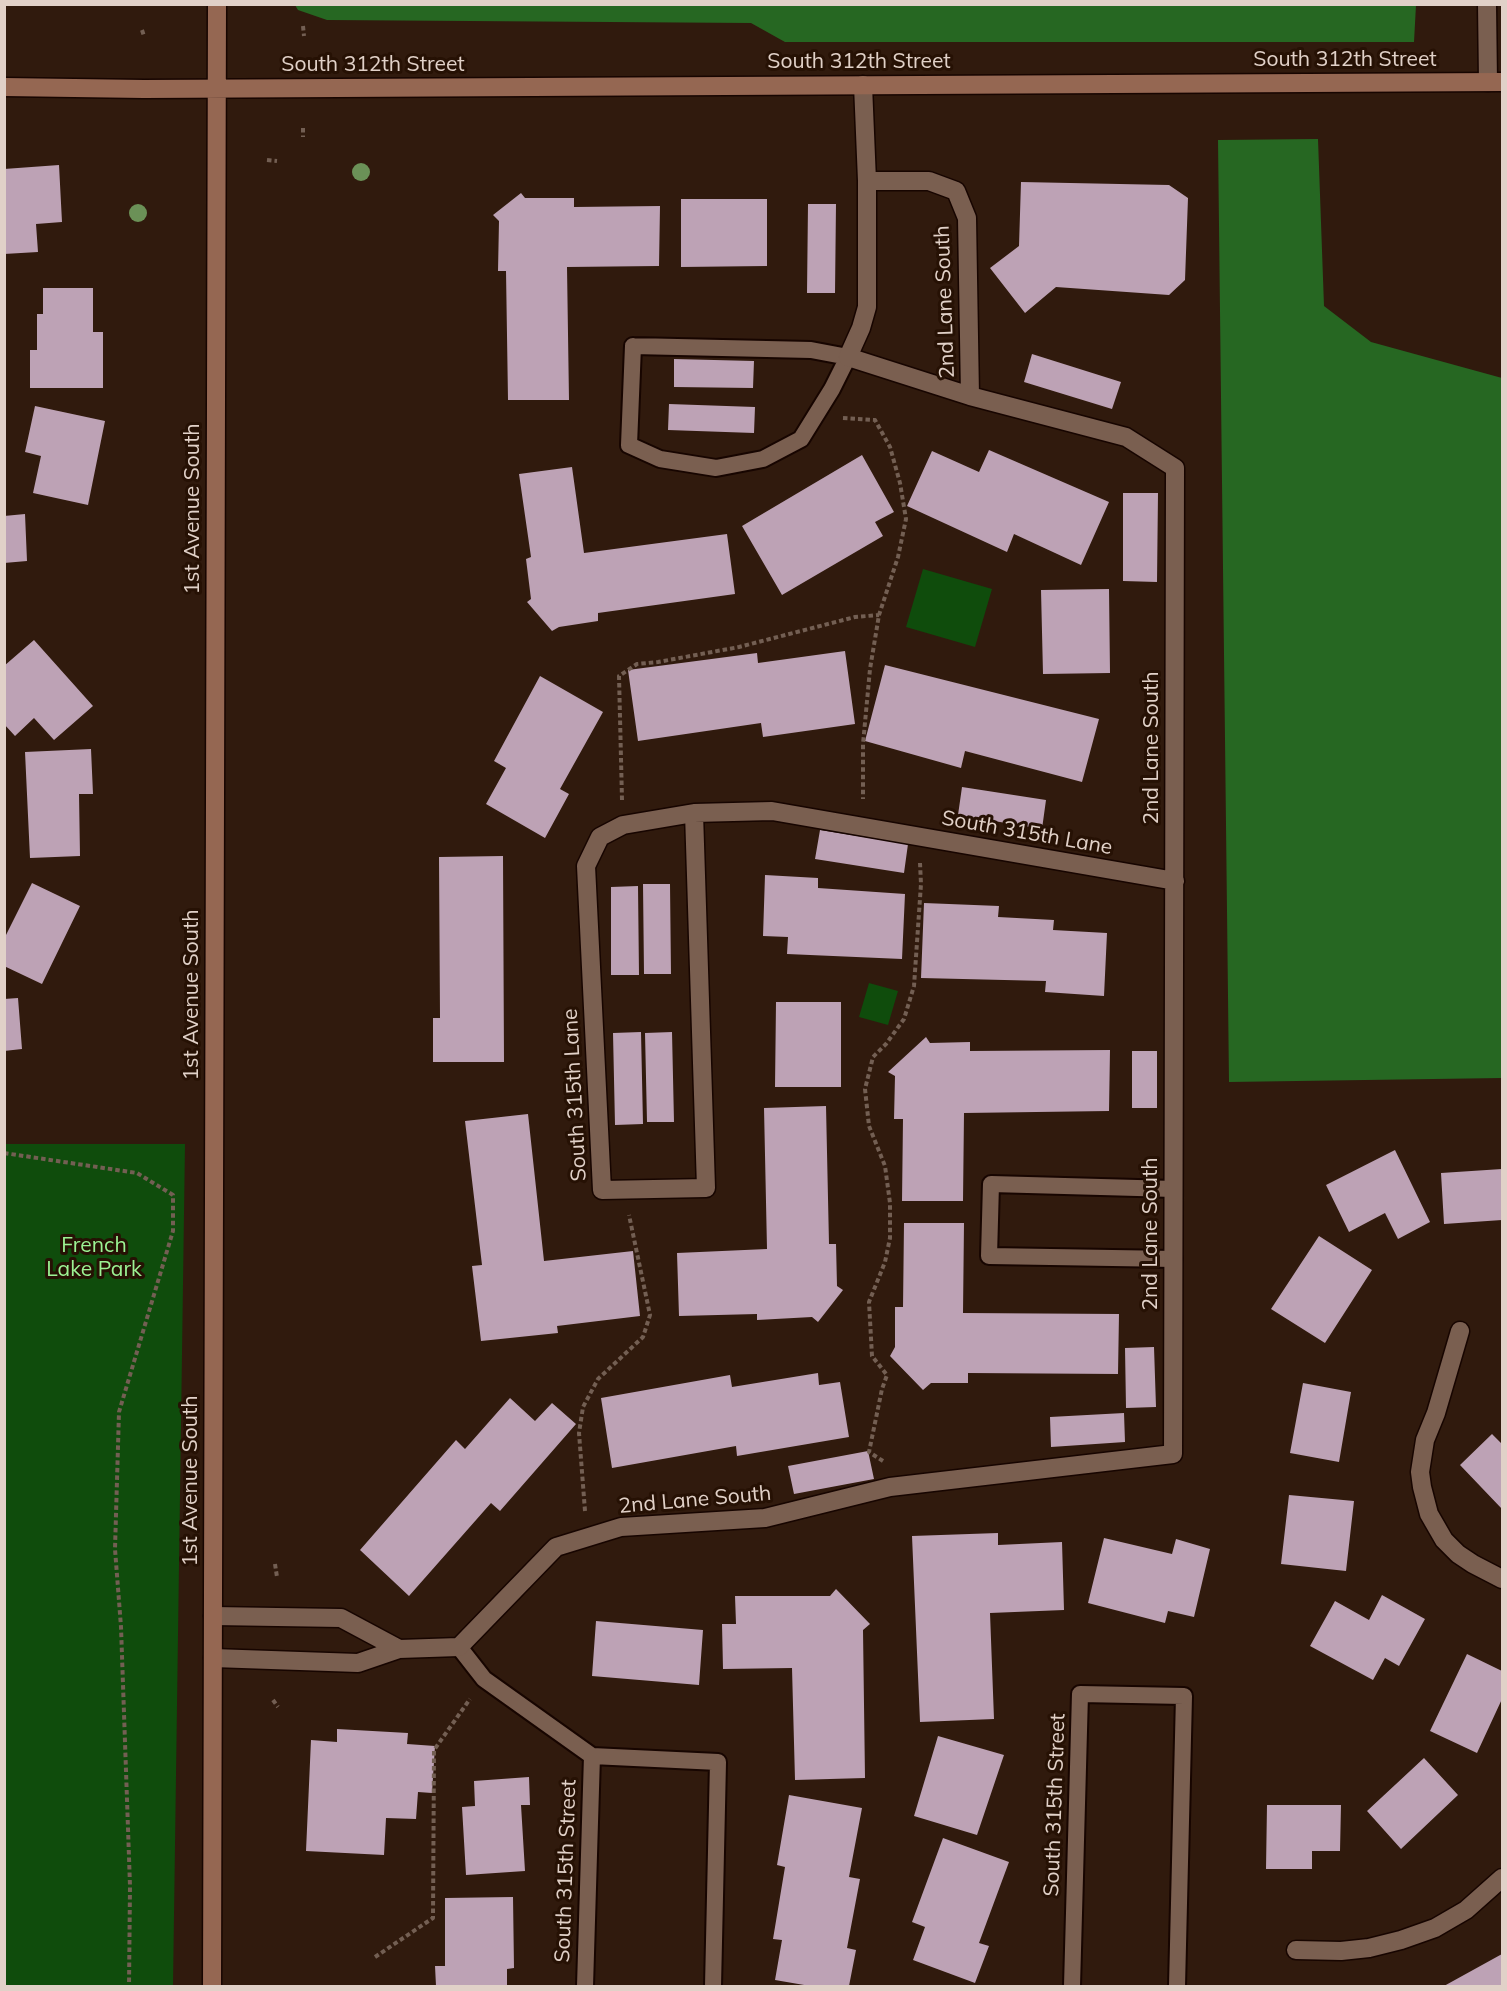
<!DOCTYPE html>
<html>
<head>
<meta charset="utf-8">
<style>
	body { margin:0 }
	#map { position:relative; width:1507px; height:1991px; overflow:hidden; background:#301a0d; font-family:Mulish,sans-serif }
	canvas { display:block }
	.frame { position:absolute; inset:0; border:6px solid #e1d1c8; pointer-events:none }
</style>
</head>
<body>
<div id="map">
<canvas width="1507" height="1991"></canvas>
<div class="frame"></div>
</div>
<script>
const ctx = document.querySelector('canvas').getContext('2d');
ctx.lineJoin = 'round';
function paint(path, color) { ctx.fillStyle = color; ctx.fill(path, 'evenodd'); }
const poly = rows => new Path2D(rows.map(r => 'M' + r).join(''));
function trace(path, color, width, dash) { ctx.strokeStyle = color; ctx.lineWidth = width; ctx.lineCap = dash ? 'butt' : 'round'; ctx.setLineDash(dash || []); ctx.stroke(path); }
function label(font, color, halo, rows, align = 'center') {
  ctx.font = font + ' Mulish,sans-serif'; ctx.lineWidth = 6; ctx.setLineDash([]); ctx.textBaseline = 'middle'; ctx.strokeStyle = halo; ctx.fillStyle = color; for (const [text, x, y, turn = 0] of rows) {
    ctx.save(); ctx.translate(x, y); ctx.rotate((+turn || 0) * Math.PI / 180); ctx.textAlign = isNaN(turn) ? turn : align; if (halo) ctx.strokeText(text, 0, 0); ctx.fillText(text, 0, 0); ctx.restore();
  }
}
paint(poly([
	[923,569,992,589,975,647,906,627],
	[869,983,898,991,888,1025,859,1017],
	[5,1144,185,1144,173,1986,5,1986]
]), '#0f4c0c');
paint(poly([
	[295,5,1416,5,1414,42,785,42,751,23,327,20,298,10],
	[1318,139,1324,306,1371,342,1502,378,1502,1078,1229,1082,1218,140]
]), '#266722');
paint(poly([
	[59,165,62,222,36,224,38,252,4,254,4,169],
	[1021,182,1169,185,1188,198,1185,280,1169,295,1056,287,1025,313,990,268,1019,246],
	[521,193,525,198,574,198,574,207,660,206,659,266,567,267,569,400,508,400,506,271,498,271,499,221,493,215],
	[681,199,767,199,767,266,681,267],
	[808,204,836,204,835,293,807,293],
	[43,288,93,288,93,332,103,332,103,388,30,388,30,350,37,350,37,314,43,314],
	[1032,354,1121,382,1112,409,1024,382],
	[674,359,754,361,753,388,674,387],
	[669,404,755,407,754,433,668,430],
	[35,406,105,421,88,505,33,493,41,456,25,452],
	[989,450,1109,502,1081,565,1014,534,1007,552,907,506,932,451,979,472],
	[862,455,894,512,875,522,883,536,782,595,742,526],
	[572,467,584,553,727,534,735,594,598,613,598,621,559,627,552,631,527,602,531,599,526,559,531,557,519,474],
	[1123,493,1158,493,1157,582,1123,581],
	[25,514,27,561,4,563,4,516],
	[1109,589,1110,673,1043,674,1041,590],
	[34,640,93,706,54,740,34,718,15,736,4,724,4,666],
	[845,651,855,724,763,737,761,723,638,741,628,670,757,653,758,663],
	[885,665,1099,719,1082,782,965,751,961,768,865,741],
	[540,676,603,712,560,789,569,794,545,838,486,804,506,768,494,761],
	[91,749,93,794,79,794,80,856,30,858,25,752],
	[962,787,1046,800,1042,829,958,815],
	[820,830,908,844,904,873,815,859],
	[503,856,504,1062,433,1062,433,1018,440,1018,439,857],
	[765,875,818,878,818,888,905,894,902,959,787,954,788,937,763,936],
	[32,883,80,906,42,984,4,966,4,939],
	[643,884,670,884,671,974,644,974],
	[638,886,639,975,611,975,611,887],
	[924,903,999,906,998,917,1054,920,1053,930,1107,933,1104,996,1045,992,1046,981,921,978],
	[18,998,22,1049,4,1051,4,999],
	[776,1002,841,1002,841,1087,775,1087],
	[641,1032,643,1124,615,1125,613,1033],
	[672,1032,674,1122,647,1122,645,1033],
	[926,1037,930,1043,970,1042,970,1051,1110,1050,1109,1111,964,1113,963,1201,902,1201,903,1119,894,1119,895,1076,888,1072],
	[1132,1051,1157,1051,1157,1108,1132,1108],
	[826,1106,829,1244,836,1244,837,1286,843,1290,818,1322,812,1317,757,1320,757,1314,679,1316,677,1253,767,1249,764,1108],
	[528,1114,544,1261,633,1251,640,1316,557,1326,558,1333,481,1341,472,1266,482,1265,465,1121],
	[1395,1150,1430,1222,1398,1239,1385,1213,1349,1232,1326,1185],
	[1502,1169,1502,1220,1444,1224,1441,1173],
	[904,1223,964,1223,963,1313,1119,1314,1118,1374,968,1373,968,1383,931,1383,923,1390,890,1356,895,1347,895,1307,903,1307],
	[1319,1236,1372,1270,1325,1343,1271,1309],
	[1154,1347,1156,1407,1126,1408,1125,1348],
	[818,1373,819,1385,840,1382,849,1437,737,1456,736,1446,612,1468,601,1398,730,1375,732,1387],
	[1303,1383,1351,1392,1339,1462,1290,1453],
	[510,1398,535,1421,552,1403,576,1424,500,1511,491,1503,409,1596,360,1550,456,1440,465,1449],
	[1124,1413,1125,1442,1051,1447,1050,1417],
	[1492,1434,1502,1444,1502,1509,1460,1465],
	[868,1451,874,1479,794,1494,788,1466],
	[1289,1495,1354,1501,1346,1571,1281,1564],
	[998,1533,998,1545,1062,1542,1064,1610,990,1613,994,1719,920,1722,912,1536],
	[1104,1538,1172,1554,1176,1539,1210,1549,1194,1617,1168,1611,1165,1623,1088,1603],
	[836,1589,870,1624,863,1630,865,1778,795,1780,792,1668,723,1669,722,1624,736,1624,735,1596,830,1596],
	[1382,1595,1425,1619,1399,1666,1385,1658,1373,1680,1310,1646,1335,1601,1369,1620],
	[596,1621,703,1630,699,1685,592,1676],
	[1467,1654,1502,1671,1502,1699,1477,1753,1430,1731],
	[337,1729,408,1733,407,1744,435,1746,432,1793,418,1792,416,1819,386,1818,384,1855,306,1851,311,1740,337,1742],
	[938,1736,1004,1755,977,1835,914,1816],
	[1424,1758,1458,1795,1401,1849,1367,1811],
	[529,1777,530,1805,521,1805,525,1871,466,1875,462,1807,475,1806,474,1781],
	[789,1795,862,1808,849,1877,860,1879,847,1948,856,1950,849,1986,810,1986,775,1980,782,1940,773,1939,785,1867,777,1865],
	[1267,1805,1341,1805,1340,1851,1312,1851,1312,1869,1266,1869],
	[943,1838,1009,1862,979,1943,989,1946,975,1983,913,1960,925,1927,912,1922],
	[513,1897,514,1968,507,1969,507,1986,436,1986,435,1966,445,1966,445,1898],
	[1502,1954,1502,1986,1444,1986]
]), '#bda2b5');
const lane = poly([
	[633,346,811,350,848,357,832,389,801,439,763,459,716,468,660,459,629,445,633,346],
	[1174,1259,989,1256,991,1184,1174,1189],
	[459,1647,484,1679,592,1756,718,1762,713,1986],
	[585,1986,592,1756],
	[1072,1986,1080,1694,1184,1696,1177,1986]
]);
const street = poly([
	[1487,4,1488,82],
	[867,181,867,307,861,328,848,357,970,396],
	[694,813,706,1188,602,1190,586,866,600,837,623,825,694,813,772,811,1175,881],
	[1460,1331,1436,1413,1425,1440,1420,1472,1422,1487,1429,1514,1444,1540,1458,1554,1473,1564,1502,1579],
	[399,1649,459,1647,556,1547,621,1527,765,1518,890,1487,1173,1454,1175,468,1126,437,970,396,967,218,956,191,929,181,867,181,863,85],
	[213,1658,358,1663,399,1649,341,1618,213,1616],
	[1296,1950,1341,1951,1369,1948,1401,1940,1435,1928,1466,1910,1502,1878]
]);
const secondary = poly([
	[4,87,144,89,1502,82],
	[212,1986,217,4]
]);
trace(lane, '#170500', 20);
trace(street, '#170500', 21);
trace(secondary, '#170500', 21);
trace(poly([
	[303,26,304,36],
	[142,30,144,36],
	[303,128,303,137],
	[267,160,277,161],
	[843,418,875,420,890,447,900,483,906,519,898,557,879,615,870,669,863,744,863,799],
	[622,800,619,676,637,664,658,662,739,647,855,617,879,615],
	[4,1153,137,1173,173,1195,173,1231,119,1412,115,1549,121,1627,130,1886,129,1986],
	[883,1461,869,1452,882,1389,887,1375,872,1356,869,1302,885,1262,890,1238,890,1203,885,1166,869,1126,865,1089,873,1057,886,1044,904,1019,914,986,921,884,920,863],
	[585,1511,579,1433,583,1407,598,1379,643,1337,650,1315,629,1215],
	[275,1564,277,1577],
	[273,1700,278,1707],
	[375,1957,433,1918,434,1750,470,1699]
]), '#735f53', 4, [4.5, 3]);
trace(lane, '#7a5f50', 16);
trace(street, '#7a5f50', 18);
trace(secondary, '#956752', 18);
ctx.fillStyle = '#6b9157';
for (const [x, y] of [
	[361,172],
	[138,213]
]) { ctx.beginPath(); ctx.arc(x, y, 9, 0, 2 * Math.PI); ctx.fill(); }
label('21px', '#e1d1c8', '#261104', [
	["South 312th Street",1345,60],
	["South 312th Street",859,62],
	["South 312th Street",373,65],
	["2nd Lane South",945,302,-92],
	["1st Avenue South",193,509,-90],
	["2nd Lane South",1152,748,-90],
	["South 315th Lane",1027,833,10],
	["1st Avenue South",192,995,-90],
	["South 315th Lane",575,1095,-93],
	["2nd Lane South",1151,1234,-90],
	["1st Avenue South",191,1481,-90],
	["2nd Lane South",695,1500,-5],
	["South 315th Street",1055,1805,-88],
	["South 315th Street",566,1871,-88]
]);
label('21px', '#9cf394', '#261104', [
	["French",94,1246],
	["Lake Park",94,1270]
]);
</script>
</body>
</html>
